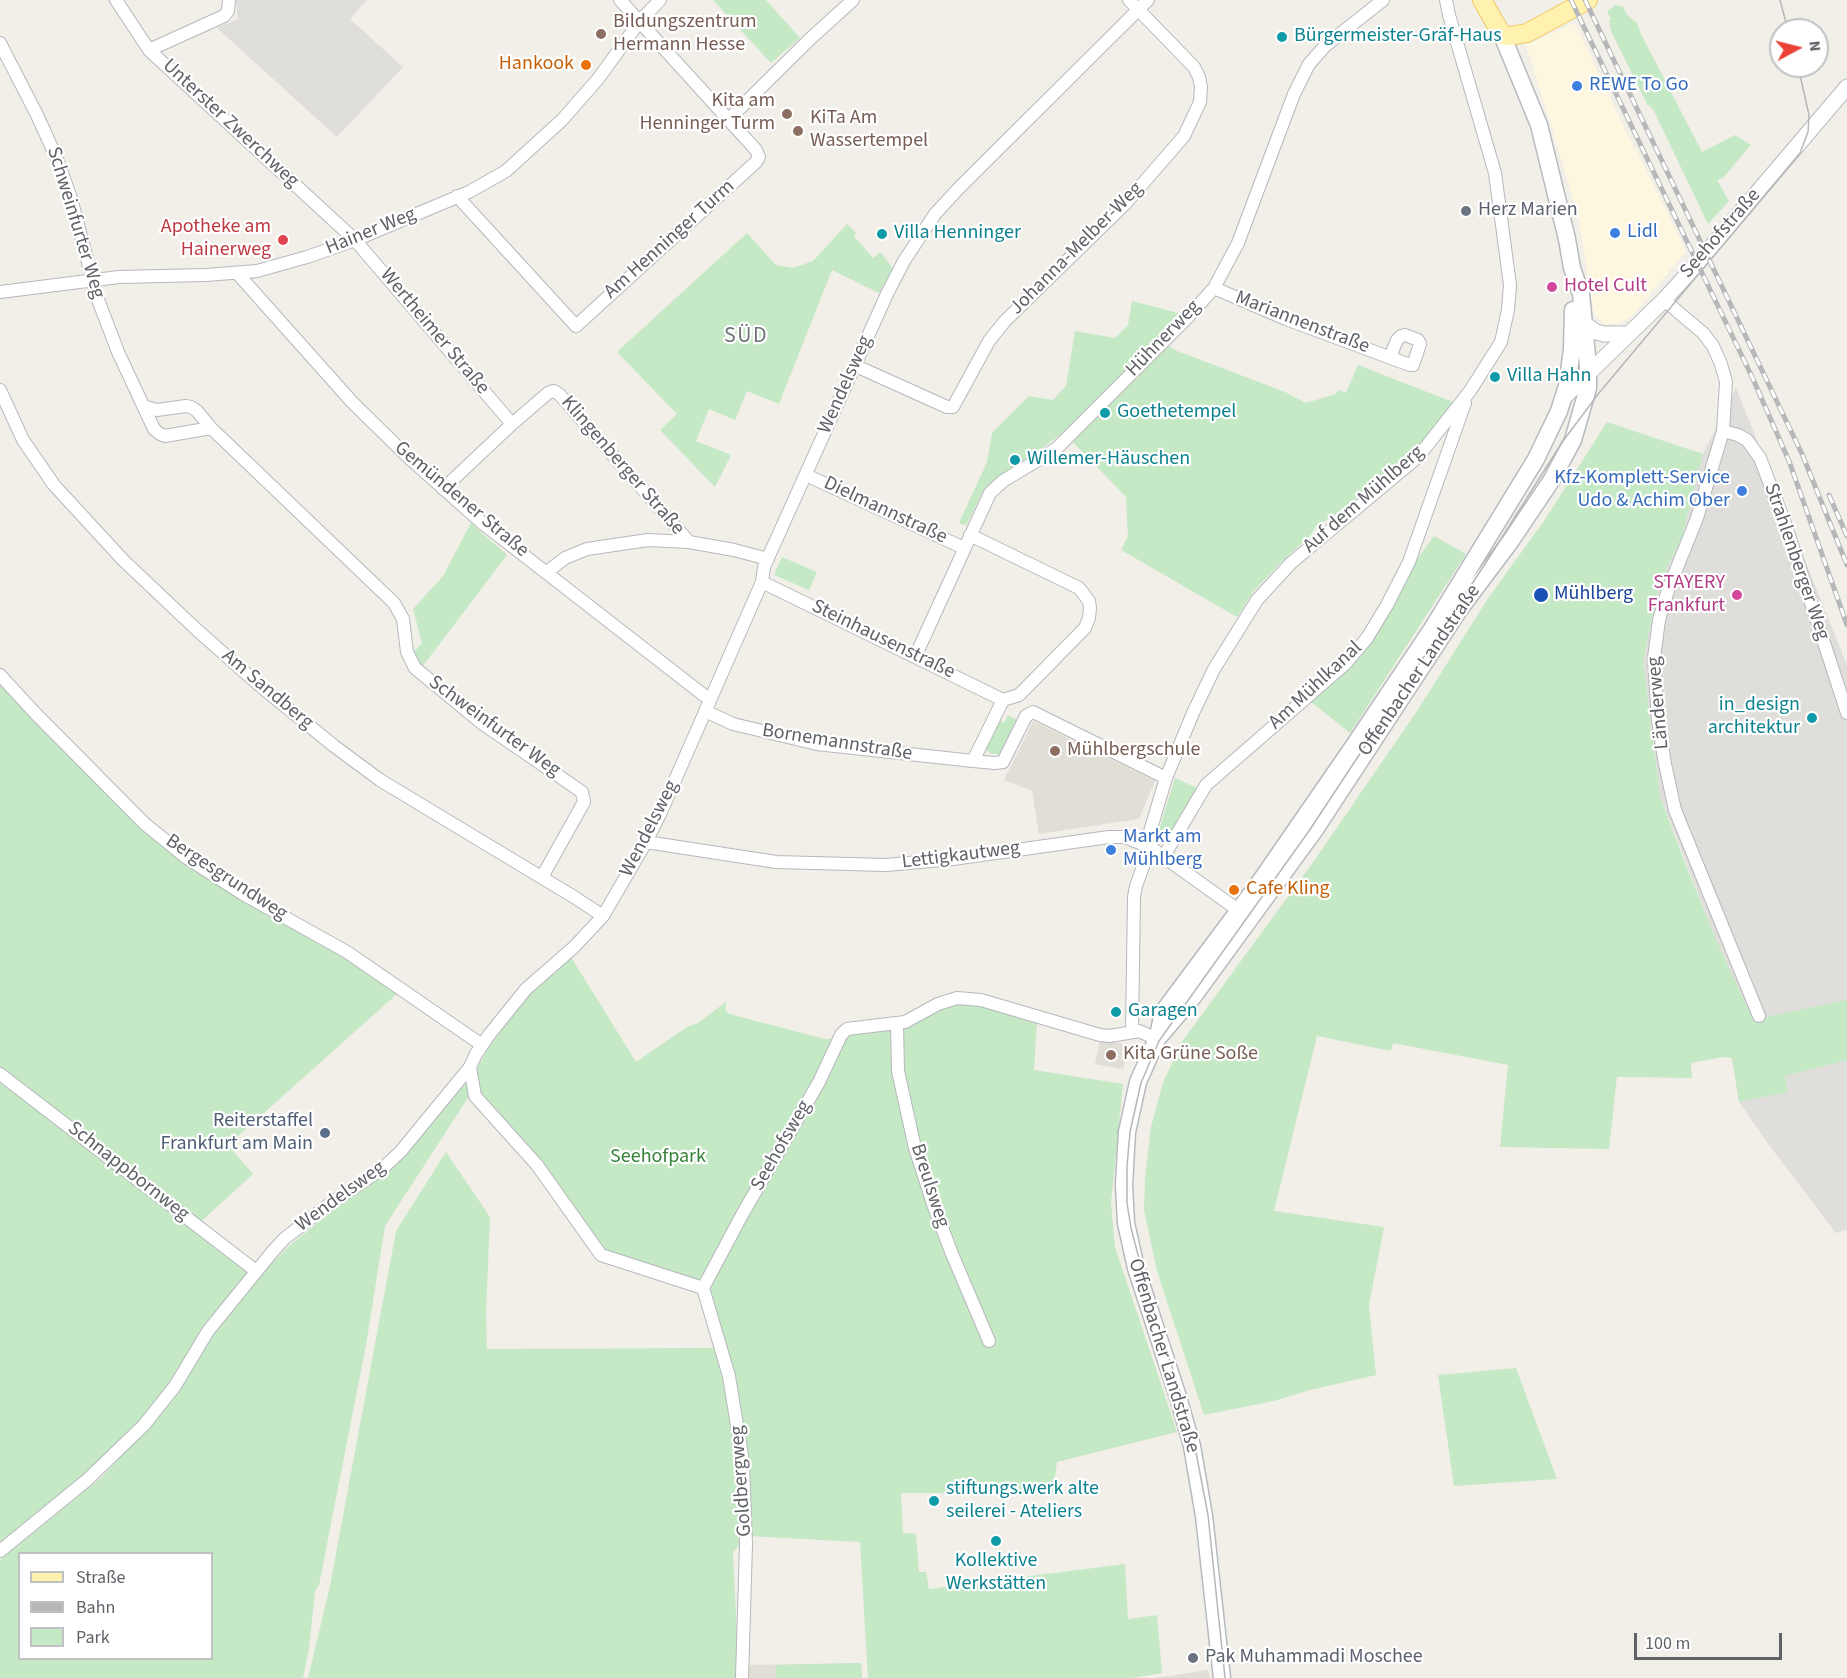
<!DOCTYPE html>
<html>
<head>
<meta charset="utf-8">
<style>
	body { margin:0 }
	#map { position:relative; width:1847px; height:1678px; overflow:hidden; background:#f1efe8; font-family:"Source Sans 3",sans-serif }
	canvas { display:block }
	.legend { position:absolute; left:18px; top:1552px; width:195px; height:108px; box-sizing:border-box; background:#fff; border:2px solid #bfc1c3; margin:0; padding:8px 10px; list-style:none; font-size:18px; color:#5f6368 }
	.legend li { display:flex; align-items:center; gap:12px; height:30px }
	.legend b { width:30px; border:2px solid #bfc1c3 }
	.north { position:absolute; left:1769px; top:18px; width:60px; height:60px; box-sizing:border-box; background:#fff; border:2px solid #bfc1c3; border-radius:50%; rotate:83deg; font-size:16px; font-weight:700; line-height:24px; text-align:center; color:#5f6368 }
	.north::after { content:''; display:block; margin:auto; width:21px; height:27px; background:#ea4335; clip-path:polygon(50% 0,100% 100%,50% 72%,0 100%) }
	.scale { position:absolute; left:1634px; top:1633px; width:148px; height:27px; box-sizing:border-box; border:3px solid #5f6368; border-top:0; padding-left:8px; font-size:18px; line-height:21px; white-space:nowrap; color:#5f6368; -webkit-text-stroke:4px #fff; paint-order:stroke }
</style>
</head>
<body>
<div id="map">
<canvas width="1847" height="1678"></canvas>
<ul class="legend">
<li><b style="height:8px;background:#fff2af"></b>Straße</li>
<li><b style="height:8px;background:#b6b7b8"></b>Bahn</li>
<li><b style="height:16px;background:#c5e8c5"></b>Park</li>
</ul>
<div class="north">N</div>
<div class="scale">100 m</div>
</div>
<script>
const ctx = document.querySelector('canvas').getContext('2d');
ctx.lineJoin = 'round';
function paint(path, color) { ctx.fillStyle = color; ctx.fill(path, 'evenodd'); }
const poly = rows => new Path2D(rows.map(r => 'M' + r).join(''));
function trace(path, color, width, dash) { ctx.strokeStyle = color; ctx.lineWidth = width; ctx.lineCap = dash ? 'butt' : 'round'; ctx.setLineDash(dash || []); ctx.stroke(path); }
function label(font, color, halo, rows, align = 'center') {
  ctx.font = font + ' "Source Sans 3",sans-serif'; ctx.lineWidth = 4.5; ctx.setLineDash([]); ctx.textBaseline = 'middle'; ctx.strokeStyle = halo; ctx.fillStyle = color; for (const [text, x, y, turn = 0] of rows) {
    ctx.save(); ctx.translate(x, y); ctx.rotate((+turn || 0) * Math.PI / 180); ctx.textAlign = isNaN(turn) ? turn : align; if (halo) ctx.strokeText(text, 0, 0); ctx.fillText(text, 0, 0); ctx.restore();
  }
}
paint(poly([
	[1575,23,1633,147,1637,151,1686,251,1632,316,1618,324,1604,324,1594,314,1578,214,1526,45]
]), '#fef7e0');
paint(poly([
	[236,0,367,0,350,19,403,67,337,137,217,28,238,19],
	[1736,388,1847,665,1847,1230,1836,1233,1769,1145,1739,1102,1732,1058,1766,1049,1714,935,1660,796,1643,662,1659,584,1682,537,1703,454]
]), '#e0deda');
paint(poly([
	[1033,721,1155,781,1139,819,1039,834,1032,791,1004,780],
	[1100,1039,1129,1045,1123,1069,1095,1064],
	[861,1663,862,1678,746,1678,746,1665],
	[1208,1670,1210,1678,1156,1678]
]), '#e1ded6');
paint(poly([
	[713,0,766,0,800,38,771,63],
	[1616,5,1623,7,1627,15,1637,23,1641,34,1702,152,1735,135,1751,145,1723,178,1717,180,1729,201,1708,224,1653,109,1647,104,1611,31,1609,20,1611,19,1607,11],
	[847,224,856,233,854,236,873,258,880,252,893,268,879,293,832,270,779,404,747,391,735,420,709,409,696,441,731,455,715,487,660,430,677,414,617,352,747,233,776,265,793,268,813,261],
	[1132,301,1182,314,1060,435,983,491,966,526,959,523,987,462,992,433,1029,396,1053,400,1066,386,1075,331,1115,338,1128,325],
	[1167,345,1177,351,1285,392,1306,403,1336,394,1338,390,1346,393,1358,365,1453,402,1450,408,1416,449,1335,515,1316,526,1310,536,1281,562,1253,592,1237,617,1121,550,1128,536,1126,497,1071,440],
	[1607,422,1703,454,1682,537,1659,584,1643,662,1660,796,1683,858,1714,935,1754,1022,1770,1016,1847,1000,1847,1060,1785,1076,1788,1092,1739,1102,1732,1058,1723,1057,1691,1063,1692,1078,1617,1077,1609,1149,1500,1147,1508,1065,1393,1043,1391,1051,1317,1036,1274,1211,1384,1227,1369,1305,1376,1375,1310,1390,1274,1401,1204,1415,1157,1271,1144,1210,1145,1178,1151,1127,1163,1083,1181,1043,1314,861,1417,711,1489,597,1544,521],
	[471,523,507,555,422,667,413,652,422,643,413,609,443,576],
	[1434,536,1466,554,1350,733,1306,698,1357,651,1398,585],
	[782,557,817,572,809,590,774,575],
	[0,680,141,827,364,969,398,993,228,1145,253,1174,194,1228,249,1271,203,1326,173,1383,153,1407,81,1478,0,1545],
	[1008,715,1017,720,1002,754,992,754,984,749,999,720,1004,723],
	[1175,778,1197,788,1165,843,1161,843,1158,841,1157,836],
	[571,957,636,1062,687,1027,698,1023,727,1001,725,1008,728,1013,733,1015,825,1039,837,1038,704,1281,689,1278,601,1249,478,1089,477,1069,489,1046,532,991],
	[965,1002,1037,1020,1034,1070,1123,1084,1111,1203,1115,1247,1177,1432,1057,1462,1053,1493,901,1493,903,1533,916,1534,919,1572,926,1572,929,1589,1125,1564,1128,1619,1157,1615,1162,1673,1133,1678,868,1678,860,1542,749,1536,745,1463,707,1286,848,1033],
	[466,1081,471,1093,385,1226,366,1345,319,1585,315,1591,309,1648,303,1678,0,1678,0,1560,102,1477,179,1392,205,1346,258,1277,290,1245,331,1212,385,1173],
	[20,1554,212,1554,212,1658,20,1658],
	[446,1152,490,1217,486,1314,487,1349,717,1348,734,1429,743,1539,733,1553,739,1678,308,1678,330,1586,396,1231],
	[1516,1368,1557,1479,1454,1486,1438,1375],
	[861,1663,862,1678,776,1678,776,1665]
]), '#c5e8c5');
const minor = poly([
	[116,0,149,50,355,240,512,424],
	[0,43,37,115,57,159,71,198,97,297,118,352,154,429,160,434,165,436,211,428],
	[149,50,224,16,228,11,229,0],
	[730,118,810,39,853,0],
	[457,196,576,326,756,162,759,157,756,150,620,0],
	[237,273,352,402,407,456,481,522,710,700],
	[1214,288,1286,319,1410,365,1413,365,1420,344,1418,340,1405,335,1401,336,1397,340,1390,357],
	[0,292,119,277,206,275,257,271,307,257,355,240,469,192,506,171,562,120,598,79,640,21,660,0],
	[1664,300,1703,333,1713,346,1721,364,1726,382,1723,431,1697,518,1668,590,1659,620,1654,658,1658,721,1665,764,1675,810,1759,1016],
	[856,366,947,407,953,407,989,341,1005,321,1125,204,1184,136,1200,102,1201,87,1199,77,1194,67,1129,0],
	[0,390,23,440,54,485,123,560,197,630,258,684,334,746,380,780,574,897,603,916],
	[143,406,157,410,186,406,191,407,197,411,211,428,394,603,403,619,407,652,415,668,483,724,582,792,584,802,542,877],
	[1723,431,1738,435,1747,440,1760,458,1785,523,1847,713],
	[806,475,964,548],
	[443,489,512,424,548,393,554,391,560,395,689,542],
	[970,535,1079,588,1089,601,1090,608,1089,618,1085,628,1019,695,1003,700],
	[547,572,565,558,587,549,648,540,689,542,734,550,768,559],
	[762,582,1003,700],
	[915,657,990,493,1003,481,1056,449,1187,318,1214,288,1238,243,1294,94,1309,64,1325,46,1383,0],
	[0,675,36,714,145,824,187,858,243,894,347,952,482,1045],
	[705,711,733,724,817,744,973,761,1003,700],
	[973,761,995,763,1003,762,1026,716,1033,712,1166,778],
	[646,842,776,862,886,865,953,859,1109,837,1124,837,1150,847,1245,915],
	[1146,845,1166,778,1193,713,1214,669,1257,600,1291,563,1418,457,1470,391,1501,342,1508,310,1510,285,1495,173,1449,15,1446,0],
	[1164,856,1206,785,1345,664,1367,638,1387,605,1409,562,1465,403],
	[897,1024,898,1071,915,1148,933,1204,952,1254,989,1341],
	[1132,1031,1134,897,1136,886,1150,847],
	[470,1067,475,1096,537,1165,601,1255,703,1288],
	[0,1074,256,1271],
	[703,1288,743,1213,819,1082,841,1035,847,1029,905,1022,938,1004,957,998,981,1000,1100,1035,1110,1036,1139,1031,1157,1039],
	[703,1288,729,1376,743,1462,746,1545,742,1678],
	[0,1551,87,1480,144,1425,175,1386,208,1331,273,1251,285,1238,327,1206,383,1168,401,1151,470,1067,476,1054,489,1035,526,989,574,947,603,916,646,842,661,812,762,582,764,567,772,549,887,294,904,261,935,214,959,188,1148,0]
]);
const tertiary = poly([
	[1585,324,1596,332,1604,334,1627,334],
	[1563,398,1664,300,1694,267,1847,87]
]);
const secondary = poly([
	[1158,1036,1163,1012,1257,886,1355,744,1432,629,1536,459,1559,411,1567,386,1572,349,1573,310],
	[1222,1678,1204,1516,1192,1446,1178,1397,1136,1268,1126,1223,1124,1185,1127,1132,1138,1082,1157,1039,1193,997,1314,831,1459,610,1510,542,1551,481,1573,440,1588,388,1588,366,1581,294,1572,268,1567,239,1539,125,1502,35]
]);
const primary = poly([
	[1482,0,1502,35,1510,36,1527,33,1588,0]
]);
trace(minor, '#b5b8bc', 14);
trace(tertiary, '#b5b8bc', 17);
trace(secondary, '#b6babf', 19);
trace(primary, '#f2c960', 20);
trace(minor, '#fff', 12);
trace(tertiary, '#fff', 15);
trace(secondary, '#fff', 16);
trace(primary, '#fff2af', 18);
trace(poly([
	[1780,0,1788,30],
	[1225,1678,1208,1515,1190,1421,1151,1304,1131,1228,1127,1203,1127,1166,1130,1132,1141,1083,1159,1041,1309,831,1487,561,1563,441,1599,393,1800,153,1808,132,1809,115,1798,66]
]), '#b6b7b8', 1.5);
const rail = poly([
	[1571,0,1753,379,1789,461,1847,625],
	[1585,0,1802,454,1847,565],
	[1829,495,1847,536]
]);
trace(rail, '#b6b7b8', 5);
trace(rail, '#fff', 3, [9]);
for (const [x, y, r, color] of [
	[601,34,6,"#8d6e63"],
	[1282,37,6,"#0f9aa8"],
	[586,65,6,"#e8710a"],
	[1577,86,6,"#3f7fe0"],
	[787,114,6,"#8d6e63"],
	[798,131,6,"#8d6e63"],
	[1466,211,6,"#6b7280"],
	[1615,233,6,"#3f7fe0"],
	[882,234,6,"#0f9aa8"],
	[283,240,6,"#e0444e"],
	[1552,287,6,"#d1479c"],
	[1495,377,6,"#0f9aa8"],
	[1105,413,6,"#0f9aa8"],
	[1015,460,6,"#0f9aa8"],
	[1742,491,6,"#3f7fe0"],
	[1541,595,8,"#1a4fb4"],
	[1737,595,6,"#d1479c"],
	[1812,718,6,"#0f9aa8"],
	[1055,751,6,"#8d6e63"],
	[1111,850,6,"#3f7fe0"],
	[1234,890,6,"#e8710a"],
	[1116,1012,6,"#0f9aa8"],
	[1111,1055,6,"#8d6e63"],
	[325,1133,6,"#5c6f8a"],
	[934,1501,6,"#0f9aa8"],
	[996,1541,6,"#0f9aa8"],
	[1193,1658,6,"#6b7280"]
]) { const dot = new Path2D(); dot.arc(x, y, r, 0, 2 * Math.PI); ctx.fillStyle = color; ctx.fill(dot); trace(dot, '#fff', 2); }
label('20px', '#785e54', '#fff', [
	["Bildungszentrum",613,23],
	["Hermann Hesse",613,46],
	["Kita am",775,102,"right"],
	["Henninger Turm",775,125,"right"],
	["KiTa Am",810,119],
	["Wassertempel",810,142],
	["Mühlbergschule",1067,751],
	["Kita Grüne Soße",1123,1055]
], 'left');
label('20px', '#0d838f', '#fff', [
	["Bürgermeister-Gräf-Haus",1294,37],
	["Villa Henninger",894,234],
	["Villa Hahn",1507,377],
	["Goethetempel",1117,413],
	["Willemer-Häuschen",1027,460],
	["in_design",1800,706,"right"],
	["architektur",1800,729,"right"],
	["Garagen",1128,1012],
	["stiftungs.werk alte",946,1490],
	["seilerei - Ateliers",946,1513],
	["Kollektive",996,1562,"center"],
	["Werkstätten",996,1585,"center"]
], 'left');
label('20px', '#c56008', '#fff', [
	["Hankook",574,65],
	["Cafe Kling",1246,890,"left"]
], 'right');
label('20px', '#366cbe', '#fff', [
	["REWE To Go",1589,86],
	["Lidl",1627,233],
	["Kfz-Komplett-Service",1730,479,"right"],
	["Udo & Achim Ober",1730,502,"right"],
	["Markt am",1123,838],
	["Mühlberg",1123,861]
], 'left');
label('20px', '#5f6368', '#fff', [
	["Unterster Zwerchweg",230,124,43],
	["Schweinfurter Weg",75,223,73],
	["Hainer Weg",371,232,-22],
	["Seehofstraße",1721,234,-49],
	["Am Henninger Turm",670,240,-42],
	["Johanna-Melber-Weg",1077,249,-45],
	["Mariannenstraße",1302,323,21],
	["Wertheimer Straße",434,332,50],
	["Hühnerweg",1164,339,-46],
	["Wendelsweg",846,385,-66],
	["Klingenberger Straße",622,466,49],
	["Gemündener Straße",461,500,40],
	["Auf dem Mühlberg",1364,500,-41],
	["Dielmannstraße",885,511,25],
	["Strahlenberger Weg",1796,562,71],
	["Steinhausenstraße",883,640,26],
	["Offenbacher Landstraße",1420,671,-56],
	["Am Mühlkanal",1316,686,-43],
	["Am Sandberg",267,690,40],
	["Länderweg",1659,703,-95],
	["Schweinfurter Weg",494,727,36],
	["Bornemannstraße",837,743,9],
	["Wendelsweg",650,829,-63],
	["Lettigkautweg",961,856,-7],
	["Bergesgrundweg",226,878,33],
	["Seehofsweg",782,1146,-60],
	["Schnappbornweg",128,1172,38],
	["Breulsweg",929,1186,72],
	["Wendelsweg",341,1197,-36],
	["Offenbacher Landstraße",1163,1356,73],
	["Goldbergweg",742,1481,-94]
]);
label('20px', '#5b616d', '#fff', [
	["Herz Marien",1478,211],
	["Pak Muhammadi Moschee",1205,1658]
], 'left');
label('20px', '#be3a42', '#fff', [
	["Apotheke am",271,228],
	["Hainerweg",271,251]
], 'right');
label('20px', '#b23c85', '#fff', [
	["Hotel Cult",1564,287],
	["STAYERY",1725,584,"right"],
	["Frankfurt",1725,607,"right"]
], 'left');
label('20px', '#164399', '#fff', [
	["Mühlberg",1554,595]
], 'left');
label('20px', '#4e5e75', '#fff', [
	["Reiterstaffel",313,1122],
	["Frankfurt am Main",313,1145]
], 'right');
label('20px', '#348238', '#fff', [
	["Seehofpark",658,1158]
]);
ctx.letterSpacing = '1.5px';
label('22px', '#70757a', '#fff', [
	["SÜD",746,337]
]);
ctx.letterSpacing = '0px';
</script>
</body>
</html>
